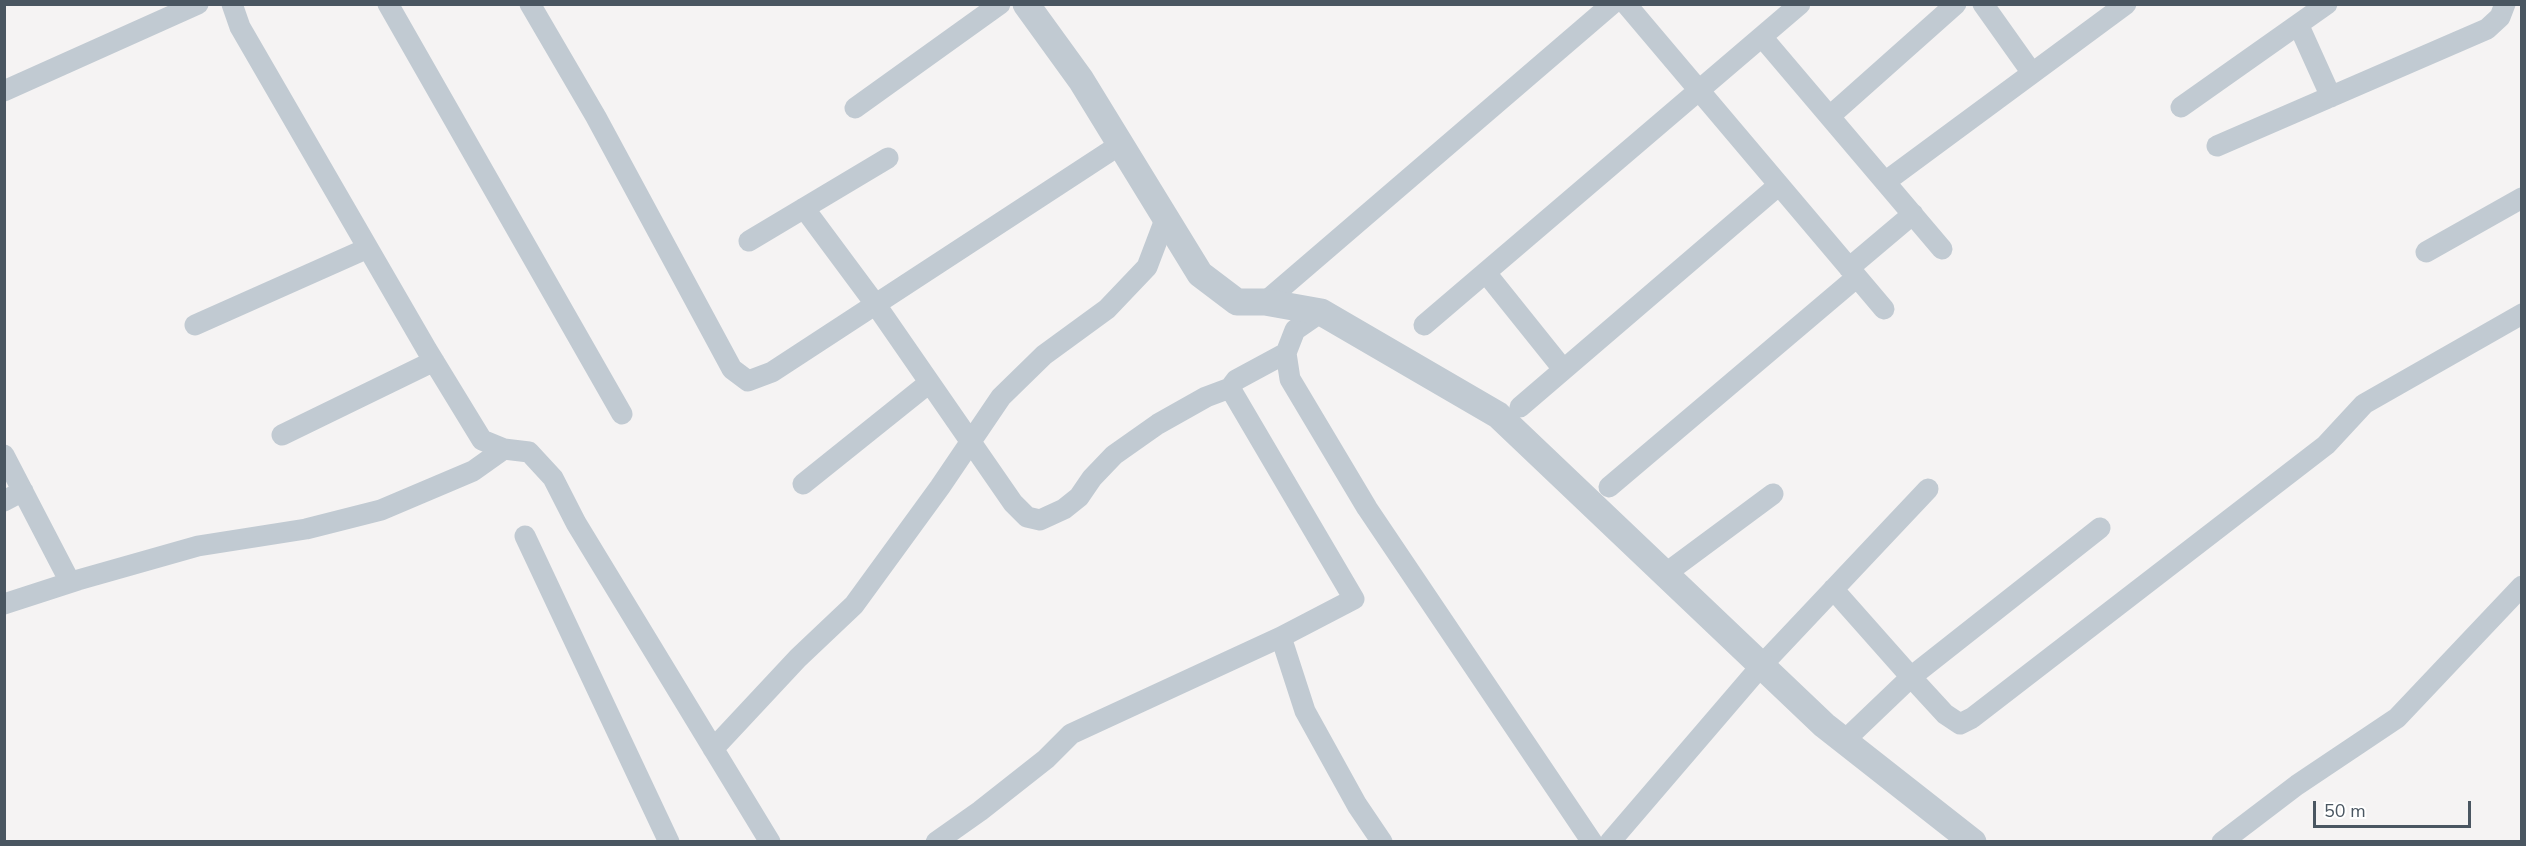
<!DOCTYPE html>
<html>
<head>
<meta charset="utf-8">
<style>
	body { margin:0 }
	#map { position:relative; width:2526px; height:846px; overflow:hidden; background:#f5f3f3; font-family:"Nunito Sans",sans-serif }
	canvas { display:block }
	.frame { position:absolute; inset:0; border:6px solid #4a5661; pointer-events:none }
	.scale { position:absolute; left:2313px; top:801px; width:158px; height:27px; box-sizing:border-box; border:3px solid #4a5661; border-top:0; padding-left:8px; font-size:18px; line-height:21px; white-space:nowrap; color:#4a5661; -webkit-text-stroke:4px #fff; paint-order:stroke }
</style>
</head>
<body>
<div id="map">
<canvas width="2526" height="846"></canvas>
<div class="frame"></div>
<div class="scale">50 m</div>
</div>
<script>
const ctx = document.querySelector('canvas').getContext('2d');
ctx.lineJoin = 'round';
const poly = rows => new Path2D(rows.map(r => 'M' + r).join(''));
function trace(path, color, width, dash) { ctx.strokeStyle = color; ctx.lineWidth = width; ctx.lineCap = dash ? 'butt' : 'round'; ctx.setLineDash(dash || []); ctx.stroke(path); }
trace(poly([
	[232,4,240,27,427,350,482,440,504,449,529,452,553,478,576,523,770,842],
	[388,4,622,414],
	[530,4,596,117,732,369,748,381,772,372,1121,144],
	[1626,4,1884,309],
	[1983,4,2032,73],
	[2299,26,2331,97],
	[1762,37,1942,249],
	[4,91,198,4],
	[2181,107,2327,4],
	[855,108,1000,4],
	[1830,116,1956,4],
	[2217,146,2487,29,2500,17,2505,4],
	[1885,182,2126,4],
	[804,208,876,305,1013,503,1027,517,1040,520,1064,509,1079,497,1092,478,1114,455,1158,424,1206,397,1230,388],
	[749,241,888,158],
	[2426,252,2522,198],
	[1849,268,1913,214],
	[1486,273,1563,369],
	[1265,302,1612,4],
	[1321,312,1295,330,1286,353,1290,379,1367,508,1592,842],
	[195,325,368,248],
	[1424,325,1800,4],
	[1520,407,1779,185],
	[282,435,434,361],
	[4,455,70,582],
	[803,484,929,383],
	[1609,487,1857,277],
	[4,501,23,491],
	[525,536,669,842],
	[1665,574,1773,494],
	[1833,589,1911,677,2100,528],
	[4,604,78,580,198,546,306,529,381,510,473,471,504,449],
	[1281,637,1354,599,1230,388,1236,380,1286,353],
	[1844,741,1911,677,1945,714,1960,724,1972,718,2326,445,2364,404,2522,314],
	[713,749,798,658,854,605,940,487,1001,397,1044,355,1107,309,1147,267,1166,217],
	[936,842,980,811,1046,759,1071,734,1281,637,1305,711,1357,805,1382,842],
	[1610,842,1761,666,1928,489],
	[2222,842,2297,785,2397,718,2522,586]
]), '#c1cad2', 21);
trace(poly([
	[1026,4,1081,80,1200,274,1237,302,1265,302,1321,312,1498,415,1824,725,1973,842]
]), '#c1cad2', 27);
</script>
</body>
</html>
